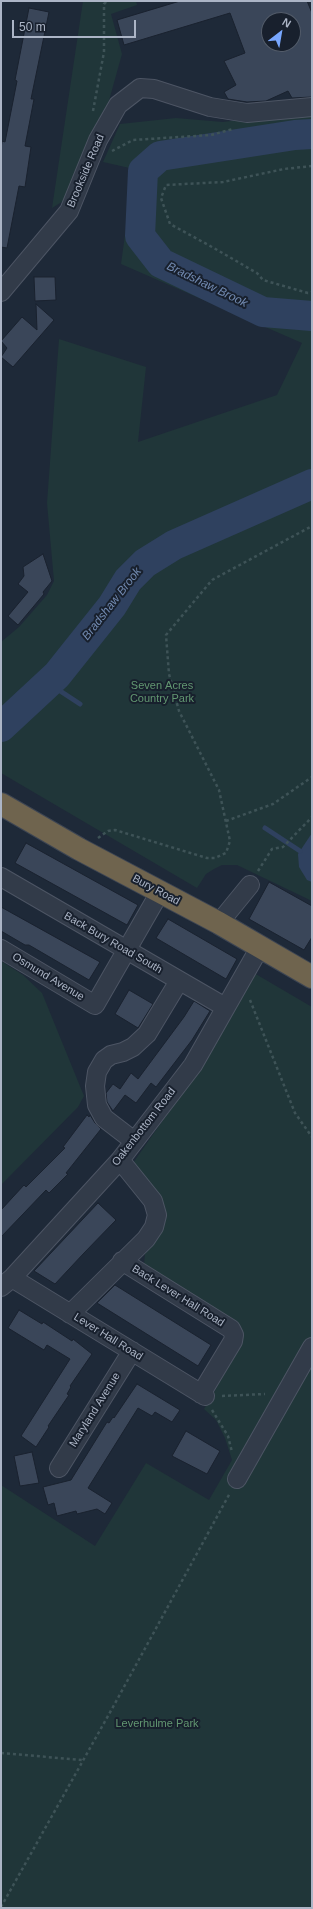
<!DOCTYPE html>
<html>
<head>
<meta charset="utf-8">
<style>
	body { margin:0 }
	#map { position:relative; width:313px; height:1909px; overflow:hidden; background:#1e2938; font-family:Helvetica,sans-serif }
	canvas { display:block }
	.frame { position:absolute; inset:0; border:2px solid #acb5c6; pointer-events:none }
	.north { position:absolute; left:261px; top:12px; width:40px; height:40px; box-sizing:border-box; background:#18202d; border:1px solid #535c6a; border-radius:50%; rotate:31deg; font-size:11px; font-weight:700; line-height:16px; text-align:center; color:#acb5c6 }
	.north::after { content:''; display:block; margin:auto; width:14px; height:18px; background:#78a7ff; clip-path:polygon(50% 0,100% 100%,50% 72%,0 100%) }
	.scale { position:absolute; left:12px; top:20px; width:124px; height:18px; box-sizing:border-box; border:2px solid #acb5c6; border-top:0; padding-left:5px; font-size:12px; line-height:14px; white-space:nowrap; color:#acb5c6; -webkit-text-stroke:3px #18202d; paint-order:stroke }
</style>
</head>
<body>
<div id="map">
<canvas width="313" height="1909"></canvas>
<div class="frame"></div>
<div class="north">N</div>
<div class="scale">50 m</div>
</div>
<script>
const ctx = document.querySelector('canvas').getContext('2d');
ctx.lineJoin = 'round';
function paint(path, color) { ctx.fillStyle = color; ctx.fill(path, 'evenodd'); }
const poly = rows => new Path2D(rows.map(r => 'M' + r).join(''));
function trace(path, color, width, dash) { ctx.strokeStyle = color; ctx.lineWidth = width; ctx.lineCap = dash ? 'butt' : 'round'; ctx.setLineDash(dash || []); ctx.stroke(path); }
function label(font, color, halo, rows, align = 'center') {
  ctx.font = font + ' Helvetica,sans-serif'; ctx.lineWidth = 4; ctx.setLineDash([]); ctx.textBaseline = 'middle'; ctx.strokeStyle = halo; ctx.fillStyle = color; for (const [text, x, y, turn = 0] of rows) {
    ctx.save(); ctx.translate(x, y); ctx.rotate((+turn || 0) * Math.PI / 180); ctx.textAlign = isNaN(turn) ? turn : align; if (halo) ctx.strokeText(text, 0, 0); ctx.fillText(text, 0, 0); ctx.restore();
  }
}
paint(poly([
	[83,1,136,1,137,5,111,14,122,54,98,140,76,193,52,208],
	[312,111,312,901,237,865,222,865,214,869,206,874,197,888,1,773,1,642,19,627,47,595,54,581,47,503,59,339,146,367,138,442,277,395,302,343,121,264,134,169,103,162,120,124,176,118,223,122],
	[1,961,23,975,42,993,84,1096,78,1107,1,1185],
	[254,973,312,1007,312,1908,1,1908,1,1485,95,1546,146,1463,209,1500,232,1460,225,1438,216,1420,204,1409,217,1387,213,1385,238,1343,144,1265,145,1254,162,1229,133,1163,203,1063]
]), '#203639');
paint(poly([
	[312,833,312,882,307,880,299,867,298,854]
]), '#2f415f');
trace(poly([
	[48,683,80,704],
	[265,828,300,851]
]), '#2f415f', 5);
trace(poly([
	[312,134,295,135,160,156,143,171,140,236,161,263,263,312,312,316],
	[1,727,57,675,112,606,128,580,145,563,174,545,312,484]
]), '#2f415f', 30);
const building = poly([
	[180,1,307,1,312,13,312,97,292,98,288,91,266,101,247,102,228,99,224,92,236,85,224,61,245,53,230,13,124,45,117,20,180,1],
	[269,20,293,20,293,44,269,44,269,20],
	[29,8,49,12,31,99,34,99,25,146,31,147,25,187,19,186,7,248,1,247,1,149,2,141,5,142,17,81,15,80,29,8],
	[34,277,55,277,56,300,35,301,34,277],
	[36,304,54,320,13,367,1,357,7,348,1,341,22,317,37,330,36,304],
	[43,554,52,581,43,592,44,594,18,625,8,616,28,592,18,584,24,576,23,567,43,554],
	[26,843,138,905,127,925,15,863,26,843],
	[269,882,312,906,312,937,304,950,249,919,269,882],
	[1,907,100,962,89,980,29,945,25,945,1,931,1,907],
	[168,919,237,959,226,979,156,938,168,919],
	[129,990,153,1004,138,1028,115,1014,129,990],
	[194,1001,210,1011,192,1040,156,1087,151,1083,136,1103,125,1095,113,1111,107,1102,106,1093,113,1084,120,1089,131,1073,138,1079,184,1017,194,1001],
	[87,1115,89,1117,90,1115,95,1123,101,1129,66,1173,68,1174,49,1193,46,1190,1,1237,1,1210,24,1185,26,1187,65,1148,63,1147,87,1115],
	[98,1203,116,1220,84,1253,55,1284,34,1271,98,1203],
	[115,1285,211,1345,198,1366,97,1303,115,1285],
	[19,1310,42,1324,43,1322,72,1341,73,1339,92,1354,70,1386,71,1387,67,1394,69,1395,48,1426,49,1427,36,1447,21,1436,70,1359,47,1345,44,1350,8,1328,19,1310],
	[137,1384,180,1410,172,1422,155,1412,152,1416,138,1408,88,1488,112,1503,105,1514,97,1509,77,1514,76,1511,57,1516,54,1503,48,1505,43,1487,71,1480,107,1422,109,1423,113,1417,114,1418,137,1384],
	[186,1431,220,1451,207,1474,172,1456,186,1431],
	[32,1452,39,1483,20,1486,14,1456,32,1452]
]);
paint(building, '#3a4659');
trace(building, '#1a222f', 1);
const minor = poly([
	[1,292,69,211,98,140,118,105,140,88,154,89,210,107,247,113,312,107],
	[1,877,225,1007],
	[219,923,250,885],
	[1,949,95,1005,160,892],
	[134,1141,104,1118,97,1105,95,1086,97,1072,104,1060,111,1055,123,1052,133,1047,147,1034,179,981],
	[122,1261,231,1329,234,1335,233,1341,201,1394],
	[12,1278,205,1396],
	[1,1287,12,1278,120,1160,193,1065,260,947],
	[70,1314,146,1239,154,1227,157,1215,153,1201,120,1160],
	[59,1468,132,1351],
	[237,1479,312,1347]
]);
const highway = poly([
	[1,804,79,849,219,923,312,977]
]);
trace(minor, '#4d5564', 20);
trace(highway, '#3d4553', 24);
trace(poly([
	[93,111,104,52,104,4,107,1],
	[112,151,133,140,211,135,233,129],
	[312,166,284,169,223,182,166,185,161,198,170,224,212,247,257,273,263,280,308,293,312,292],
	[226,821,273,804,312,777],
	[98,838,108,831,115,830,207,858,215,858,226,853,230,841,219,790,179,711,169,674,166,635,212,580,312,526],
	[258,871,272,849,283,847,312,817],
	[250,1000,295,1113,312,1137],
	[222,1396,265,1394],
	[212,1410,228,1436,232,1452],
	[1,1753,82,1760],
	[1,1907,113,1707,230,1493]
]), '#3e5357', 2.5, [3, 3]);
trace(minor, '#323b49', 18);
trace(highway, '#6f644e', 22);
label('11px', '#acb5c6', '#18202d', [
	["Brookside Road",86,171,-67],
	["Bury Road",156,890,28],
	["Back Bury Road South",113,943,30],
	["Osmund Avenue",48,977,31],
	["Oakenbottom Road",144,1127,-52],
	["Back Lever Hall Road",178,1296,32],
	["Lever Hall Road",108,1337,32],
	["Maryland Avenue",95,1410,-58]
]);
label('11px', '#629771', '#18202d', [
	["Seven Acres",162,686],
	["Country Park",162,699],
	["Leverhulme Park",157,1724]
]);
label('italic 12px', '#728ab1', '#18202d', [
	["Bradshaw Brook",207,285,26],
	["Bradshaw Brook",112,604,-52]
]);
</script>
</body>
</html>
